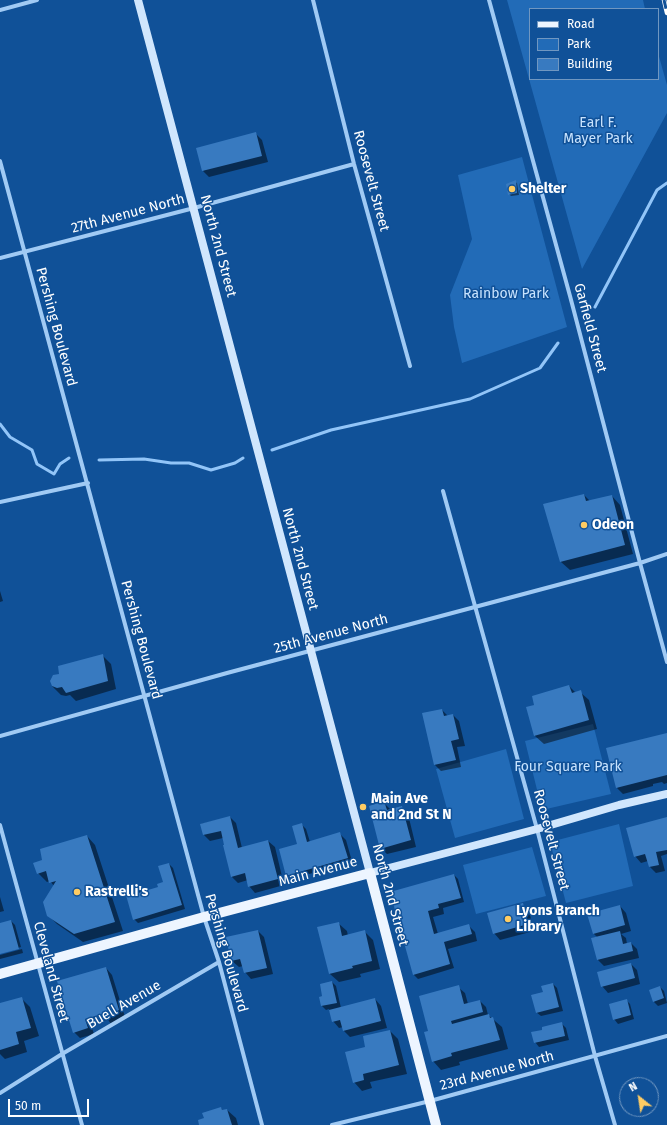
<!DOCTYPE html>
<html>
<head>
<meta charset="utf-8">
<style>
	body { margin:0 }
	#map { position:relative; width:667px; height:1125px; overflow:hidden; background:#105198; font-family:"Fira Sans",sans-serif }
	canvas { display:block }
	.legend { position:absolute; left:529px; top:8px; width:130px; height:72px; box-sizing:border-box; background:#105198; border:1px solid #7097c1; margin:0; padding:5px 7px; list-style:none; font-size:12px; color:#fff }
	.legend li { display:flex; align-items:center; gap:8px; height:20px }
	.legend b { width:20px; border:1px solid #7097c1 }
	.north { position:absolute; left:619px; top:1077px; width:40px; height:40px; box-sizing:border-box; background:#105198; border:1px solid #7097c1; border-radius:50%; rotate:330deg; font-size:11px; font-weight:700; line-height:16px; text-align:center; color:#fff }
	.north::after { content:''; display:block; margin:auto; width:14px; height:18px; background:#ffcc63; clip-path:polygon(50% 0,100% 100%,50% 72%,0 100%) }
	.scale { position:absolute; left:8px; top:1099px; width:81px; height:18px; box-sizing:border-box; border:2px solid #fff; border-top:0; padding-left:5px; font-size:12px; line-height:14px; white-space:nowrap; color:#fff; -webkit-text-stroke:3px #105198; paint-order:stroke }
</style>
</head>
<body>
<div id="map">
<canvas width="667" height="1125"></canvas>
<ul class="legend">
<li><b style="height:5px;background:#edf5ff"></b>Road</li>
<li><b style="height:11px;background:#226bb7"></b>Park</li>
<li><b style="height:11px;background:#387ac0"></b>Building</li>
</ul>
<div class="north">N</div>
<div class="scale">50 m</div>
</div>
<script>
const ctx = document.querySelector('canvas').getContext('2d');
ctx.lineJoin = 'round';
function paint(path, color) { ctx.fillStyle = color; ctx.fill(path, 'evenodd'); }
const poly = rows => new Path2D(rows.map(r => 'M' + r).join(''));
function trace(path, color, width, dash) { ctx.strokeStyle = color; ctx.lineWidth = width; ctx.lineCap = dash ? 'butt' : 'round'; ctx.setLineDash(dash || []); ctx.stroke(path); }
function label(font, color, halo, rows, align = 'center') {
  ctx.font = font + ' "Fira Sans",sans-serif'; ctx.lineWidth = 3; ctx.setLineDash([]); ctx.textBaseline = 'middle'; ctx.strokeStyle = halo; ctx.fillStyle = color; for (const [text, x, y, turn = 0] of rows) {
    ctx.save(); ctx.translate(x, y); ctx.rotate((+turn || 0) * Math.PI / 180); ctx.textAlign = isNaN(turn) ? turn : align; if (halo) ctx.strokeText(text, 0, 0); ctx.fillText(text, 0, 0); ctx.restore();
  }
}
paint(poly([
	[507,0,643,0,645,9,530,9,530,79,658,79,658,53,667,85,667,113,582,269],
	[522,157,567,327,462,363,454,327,450,295,472,239,458,175],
	[593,724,611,794,542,810,525,741],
	[506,749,524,819,455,838,436,769],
	[619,824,633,886,566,903,550,842],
	[532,847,546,896,476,914,463,865]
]), '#226bb7');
paint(poly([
	[256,134,262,140,268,162,209,177,203,171],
	[515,182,517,183,519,195,511,196,509,194],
	[584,495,590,501,612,496,620,505,633,554,570,570,561,562,544,505],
	[0,591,3,601,0,602],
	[102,655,111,664,116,689,76,701,70,695,66,696,61,695,52,686,60,675],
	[569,686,576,693,580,692,589,700,597,729,544,744,535,736,527,708,535,705],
	[442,710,448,716,453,715,459,721,465,746,457,747,461,767,441,771,435,765],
	[667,734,667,783,664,784,662,782,653,784,653,786,623,794,617,788],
	[384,803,391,810,401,807,408,814,416,847,387,854,381,848],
	[230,817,236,823,242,848,268,841,275,847,284,885,255,893,249,886,248,880,238,883,232,877,223,838,210,841,204,835,201,824],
	[667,818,667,854,661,856,665,871,656,873,650,867,648,861,641,863,635,856],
	[302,825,306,829,310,842,340,834,346,840,353,865,322,874,320,871,291,879,287,875,298,845],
	[87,836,95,845,123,931,83,942,57,924,48,915,54,886,50,881,47,882,38,873,43,861],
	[169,864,173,868,185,909,138,923,134,919,135,886,140,890,141,893,159,888,164,883],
	[454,875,458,879,464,902,443,908,444,914,433,917,438,934,468,925,475,932,477,941,448,949,454,968,418,979,414,975,391,893],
	[0,897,4,911,0,912],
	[523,905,529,911,534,931,500,940,494,933],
	[620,906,626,913,631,931,621,934,626,938,627,944,631,943,637,949,639,958,604,966,598,960,592,938,597,937,593,933],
	[11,921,15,925,21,947,0,953,0,924],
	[338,923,347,931,348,936,364,931,373,940,380,969,360,974,361,977,339,982,330,974,318,928],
	[258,931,264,937,273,974,251,979,245,972,243,966,239,967,232,961],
	[22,949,23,953,0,959,0,955],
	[631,964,637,970,640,984,608,993,602,986],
	[106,968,112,975,125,1017,112,1025,108,1020,91,1025,94,1034,80,1038,74,1032],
	[332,982,336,986,341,1008,375,999,381,1006,387,1028,350,1037,344,1031,343,1027,339,1028,333,1021,329,1009,326,1010,322,1006,320,997,323,996],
	[553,984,557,988,563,1011,541,1016,536,1012],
	[458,987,465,993,468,1004,480,1001,486,1007,488,1015,502,1027,508,1049,459,1062,460,1065,441,1070,433,1061,430,1031],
	[660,987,664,991,667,1003,658,1006,654,1002],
	[21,998,30,1007,39,1036,24,1041,27,1052,5,1059,0,1054,0,1004],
	[626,1000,630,1004,634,1019,618,1024,614,1019],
	[562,1024,566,1028,569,1040,539,1047,535,1042],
	[390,1031,398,1039,407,1074,370,1082,372,1088,362,1091,354,1082,367,1048],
	[221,1108,223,1111,227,1110,236,1118,238,1125,200,1125,205,1119]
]), '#0007');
trace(poly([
	[595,307,657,190,667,183],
	[0,424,10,437,32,450,37,464,54,474,60,464,69,458],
	[272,450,331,430,470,399,540,368,558,343],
	[99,460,144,459,171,463,189,463,211,470,235,463,243,458]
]), '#92c5f8', 3);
paint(poly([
	[256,132,262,156,202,171,196,148],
	[516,180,517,193,508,195,506,184],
	[584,494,586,501,612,495,625,545,560,562,543,504],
	[103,654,108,681,66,693,62,687,57,688,52,686,50,681,53,675,59,674,58,666],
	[569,685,572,693,581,690,589,720,534,736,526,707,534,705,532,696],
	[442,709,444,716,453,714,459,739,451,741,456,760,434,765,422,713],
	[667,733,667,775,616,788,606,748],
	[384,801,387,810,402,806,411,840,380,849,369,806],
	[230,816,238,848,268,840,278,879,248,887,245,873,231,877,223,845,224,845,221,831,203,835,200,824],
	[667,817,667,850,656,852,659,865,649,867,645,854,634,857,626,828],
	[302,823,307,842,340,832,348,858,286,876,279,849,297,844,292,826],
	[87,835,115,922,74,934,47,916,43,902,56,881,49,883,46,871,37,874,33,863,42,860,40,849],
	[169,863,182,905,133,920,124,888,136,885,138,893,158,887,157,884,163,882,158,866],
	[454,874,461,898,438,904,439,908,428,911,434,934,469,924,472,934,444,942,450,964,413,975,390,892],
	[523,903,528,924,493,934,487,913],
	[620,905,625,925,593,934,587,914],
	[11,920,19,949,0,954,0,923],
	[339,922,342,936,365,930,372,961,352,966,353,968,329,974,317,927],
	[258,930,267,968,244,973,240,959,231,961,226,937],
	[620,931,623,944,631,942,633,951,597,960,591,938],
	[631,963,635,978,601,987,597,972],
	[106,967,119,1010,105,1019,103,1014,85,1019,88,1028,73,1033,57,981],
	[332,981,337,1003,321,1006,319,997,322,996,320,984],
	[553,983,559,1007,536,1013,531,995,543,992,541,986],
	[459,985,464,1004,480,1000,483,1012,451,1021,452,1024,489,1014,490,1018,493,1017,500,1040,451,1053,452,1056,432,1062,424,1032,428,1031,419,996],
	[660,986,664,998,653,1002,649,990],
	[22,997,31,1028,16,1032,19,1044,0,1050,0,1003],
	[375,998,381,1021,343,1031,340,1020,332,1022,329,1010],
	[627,999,631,1015,613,1020,609,1004],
	[562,1022,565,1036,534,1043,531,1032,542,1030,542,1027],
	[390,1030,399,1065,363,1074,364,1080,353,1083,345,1052,365,1047,363,1036],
	[221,1107,222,1110,227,1109,232,1125,199,1125,198,1120,204,1118,202,1113]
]), '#387ac0');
trace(poly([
	[313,0,354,164,410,366],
	[489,0,570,296,640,563,667,662],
	[0,10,37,0],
	[0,161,204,917,219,962,262,1125],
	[0,258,194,208,354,164],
	[443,491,537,829,595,1056,615,1125],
	[0,502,88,483],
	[0,736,227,673,640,563,667,554],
	[0,825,82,1125],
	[0,1093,62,1054,219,962],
	[332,1125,430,1101,667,1036]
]), '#a0caf4', 4);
trace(poly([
	[138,0,370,873,537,829,619,805,667,794]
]), '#d0e6fd', 8);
trace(poly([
	[0,974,204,917,370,873,436,1125]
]), '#edf5ff', 10);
const rail = poly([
	[664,0,667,13]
]);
trace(rail, '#fff', 4.5);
trace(rail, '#105198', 3, [9]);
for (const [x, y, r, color] of [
	[512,189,4,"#ffcc63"],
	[584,525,4,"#ffcc63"],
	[363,807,4,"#ffcc63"],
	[77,892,4,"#ffcc63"],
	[508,919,4,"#ffcc63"]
]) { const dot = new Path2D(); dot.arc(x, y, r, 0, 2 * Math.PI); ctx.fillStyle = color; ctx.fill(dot); trace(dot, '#105198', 1.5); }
label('14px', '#c8e3fe', '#105198', [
	["Earl F.",598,123],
	["Mayer Park",598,139],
	["Rainbow Park",506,294],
	["Four Square Park",568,767]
]);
label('14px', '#fff', '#105198', [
	["Roosevelt Street",371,181,75],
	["27th Avenue North",128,214,-15],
	["North 2nd Street",218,246,75],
	["Pershing Boulevard",56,327,75],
	["Garfield Street",590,328,75],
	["North 2nd Street",300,559,75],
	["25th Avenue North",331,634,-15],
	["Pershing Boulevard",141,640,75],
	["Roosevelt Street",551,840,75],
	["Main Avenue",318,872,-15],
	["North 2nd Street",390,895,75],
	["Pershing Boulevard",226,953,74],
	["Cleveland Street",51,972,75],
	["Buell Avenue",124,1005,-30],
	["23rd Avenue North",497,1071,-15]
]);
label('bold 14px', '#fff', '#105198', [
	["Shelter",520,189],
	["Odeon",592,525],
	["Main Ave",371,799],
	["and 2nd St N",371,815],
	["Rastrelli's",85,892],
	["Lyons Branch",516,911],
	["Library",516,927]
], 'left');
</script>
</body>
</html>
